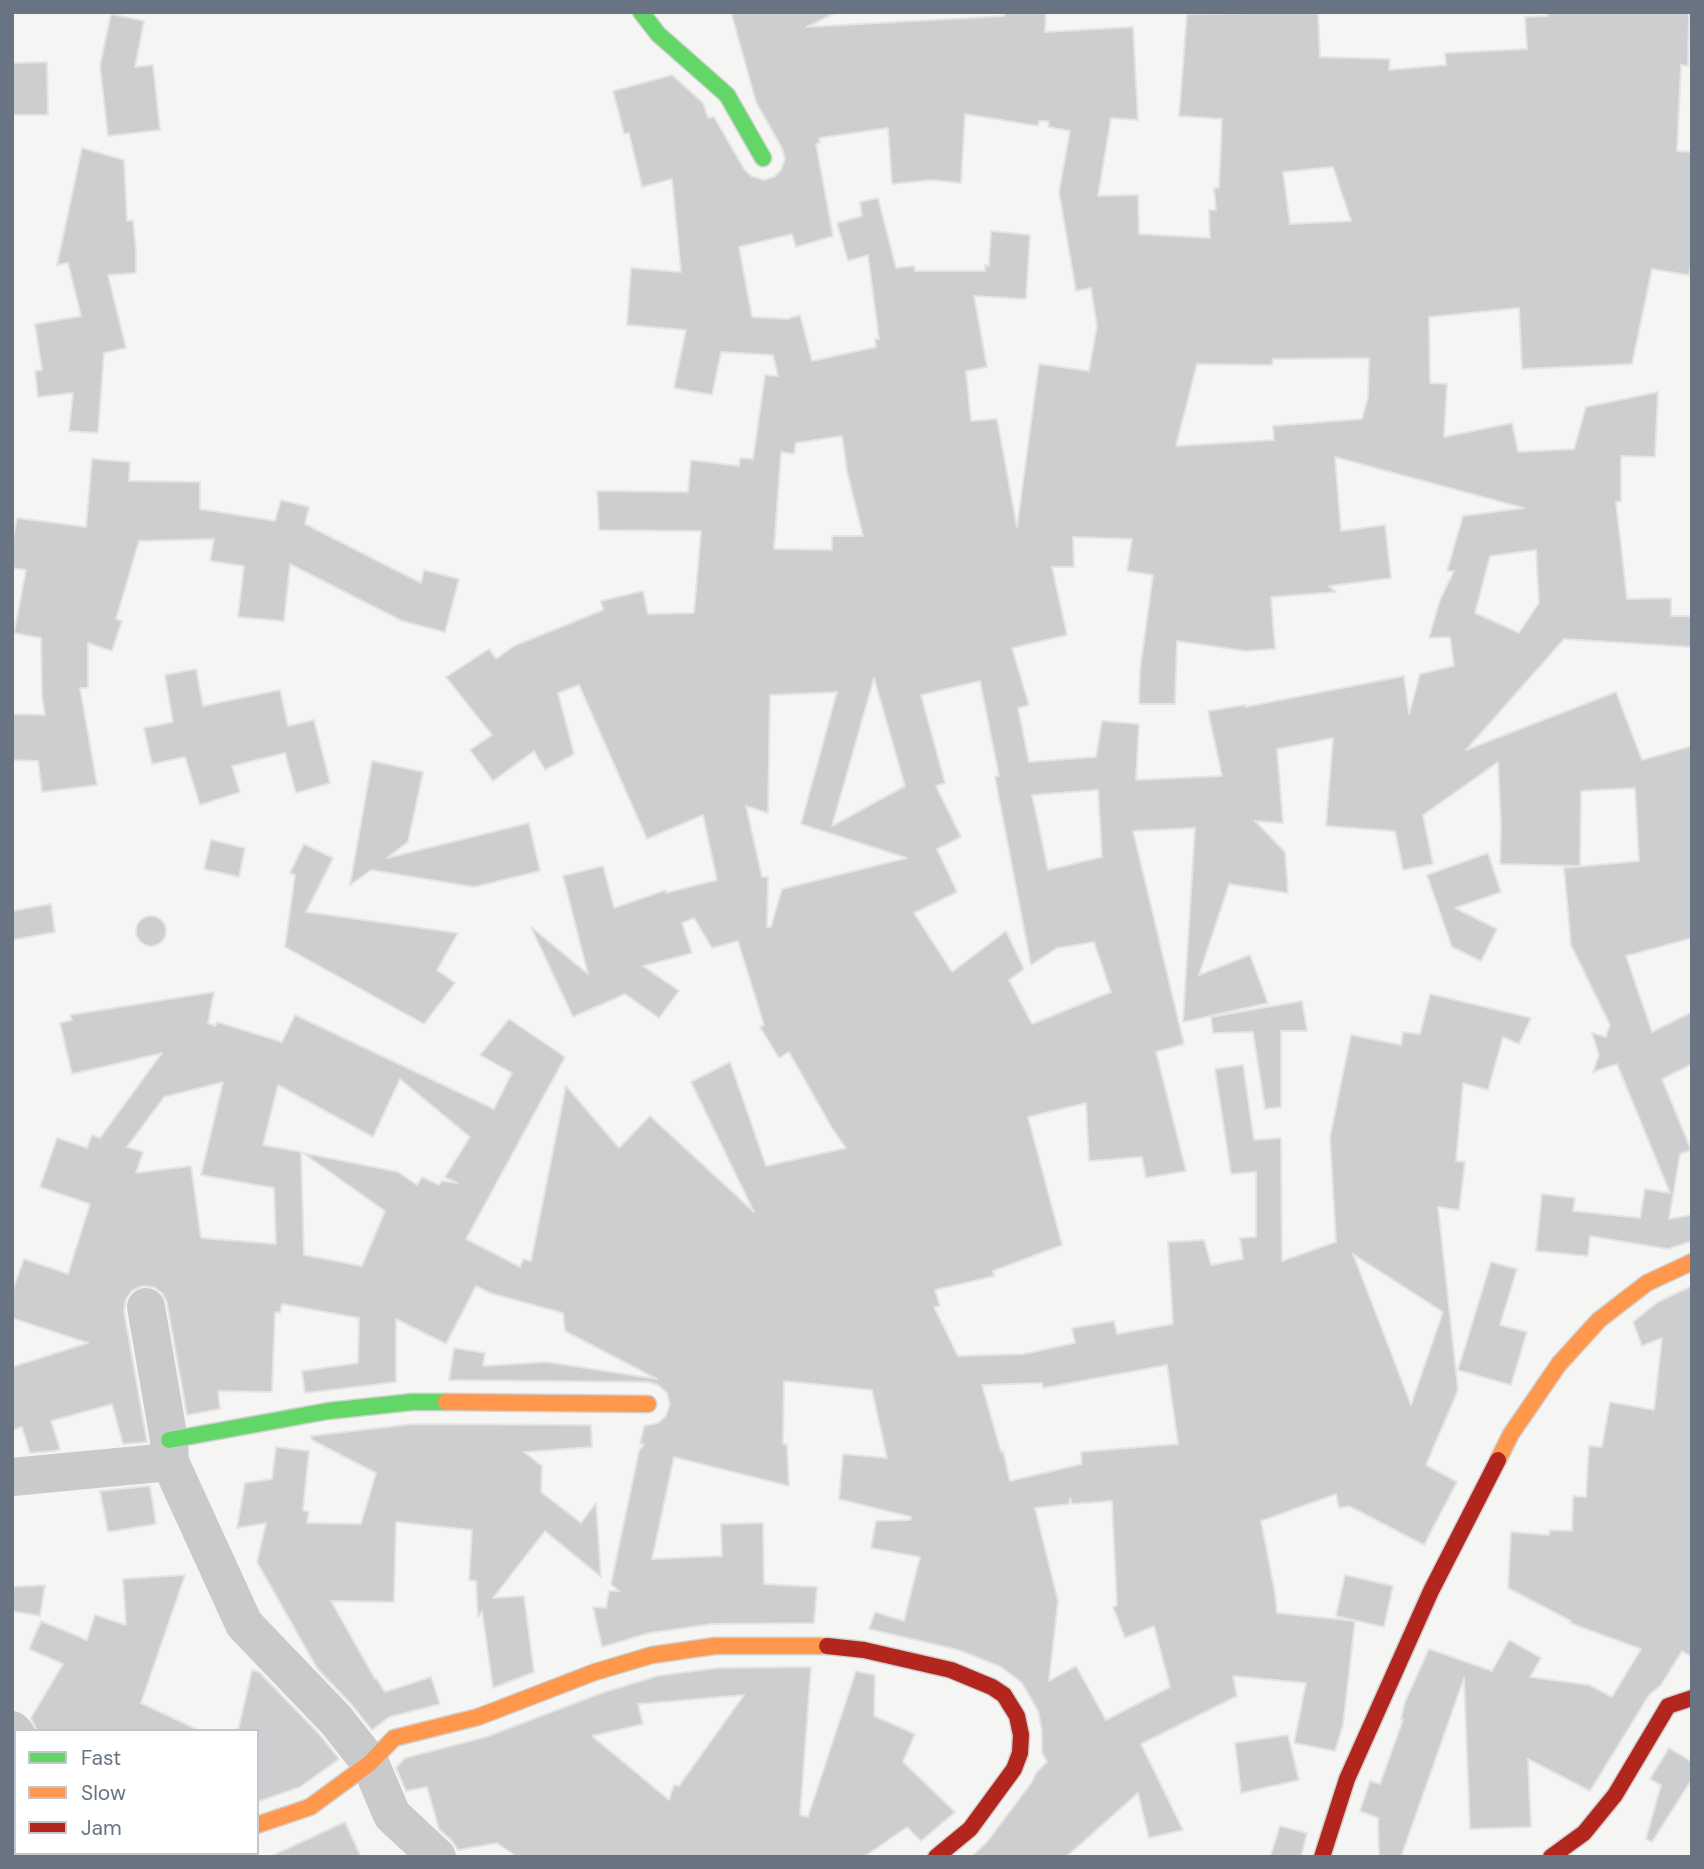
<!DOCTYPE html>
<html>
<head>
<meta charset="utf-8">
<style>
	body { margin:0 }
	#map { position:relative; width:1704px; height:1869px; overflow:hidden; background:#f5f5f4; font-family:"DM Sans",sans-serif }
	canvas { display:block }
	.frame { position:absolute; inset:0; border:14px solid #687481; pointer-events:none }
	.legend { position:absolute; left:14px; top:1729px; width:245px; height:126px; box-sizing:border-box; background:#fff; border:2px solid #c3c7cd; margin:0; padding:9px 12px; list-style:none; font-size:21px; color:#687481 }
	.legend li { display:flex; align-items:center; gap:14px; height:35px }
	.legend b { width:35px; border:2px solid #c3c7cd }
</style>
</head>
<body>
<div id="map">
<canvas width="1704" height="1869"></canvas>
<div class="frame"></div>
<ul class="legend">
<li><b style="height:9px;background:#63d668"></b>Fast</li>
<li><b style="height:9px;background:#ff974d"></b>Slow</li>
<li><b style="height:9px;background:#b3261e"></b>Jam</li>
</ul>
</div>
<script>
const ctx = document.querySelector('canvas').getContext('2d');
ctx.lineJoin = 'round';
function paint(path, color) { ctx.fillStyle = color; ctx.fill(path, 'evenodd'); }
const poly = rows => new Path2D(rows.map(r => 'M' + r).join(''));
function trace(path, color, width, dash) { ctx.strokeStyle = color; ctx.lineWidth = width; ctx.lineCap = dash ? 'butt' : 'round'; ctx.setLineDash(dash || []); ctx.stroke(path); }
const building = poly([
	[731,12,837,12,807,27,1004,16,1005,12,1046,12,1045,32,1133,27,1138,120,1111,118,1098,196,1138,195,1139,234,1210,238,1209,210,1216,210,1214,188,1219,188,1222,119,1179,116,1187,14,1318,12,1320,57,1390,59,1389,70,1446,65,1445,53,1527,49,1525,17,1548,16,1548,12,1689,12,1688,66,1681,65,1677,151,1692,152,1692,260,1689,275,1652,269,1632,364,1522,369,1519,308,1429,317,1430,383,1447,384,1444,437,1512,423,1518,452,1574,449,1586,407,1658,392,1655,457,1621,456,1621,501,1616,502,1627,599,1671,598,1671,616,1692,616,1692,647,1564,639,1466,750,1616,692,1642,760,1692,746,1692,938,1626,956,1652,1032,1692,1012,1692,1064,1662,1079,1691,1150,1680,1154,1669,1219,1692,1215,1692,1241,1668,1249,1590,1236,1588,1256,1536,1251,1542,1194,1575,1198,1573,1211,1640,1218,1645,1189,1670,1193,1617,1064,1593,1072,1599,1055,1592,1033,1606,1037,1610,1025,1571,945,1564,868,1639,861,1635,788,1581,791,1580,866,1500,864,1501,827,1498,762,1423,815,1433,864,1403,870,1395,831,1326,826,1333,738,1277,749,1283,823,1255,821,1285,852,1288,893,1229,884,1199,975,1250,955,1268,1003,1183,1022,1195,828,1133,831,1184,1044,1156,1052,1186,1171,1146,1178,1142,1157,1089,1161,1086,1103,1028,1117,1062,1245,993,1271,994,1276,935,1290,940,1306,934,1307,958,1356,1024,1354,1075,1343,1072,1328,1114,1321,1117,1334,1173,1324,1168,1242,1204,1240,1211,1265,1243,1259,1240,1238,1256,1237,1256,1172,1231,1174,1215,1069,1243,1065,1254,1140,1281,1138,1282,1261,1336,1242,1330,1137,1351,1035,1401,1045,1403,1032,1420,1034,1430,994,1531,1018,1519,1044,1503,1037,1488,1090,1463,1083,1456,1161,1465,1162,1459,1210,1438,1207,1458,1390,1426,1465,1457,1482,1424,1545,1349,1506,1339,1508,1336,1494,1261,1521,1275,1593,1277,1613,1355,1621,1343,1725,1335,1751,1294,1743,1306,1683,1233,1676,1237,1696,1141,1744,1183,1830,1149,1838,1138,1793,1066,1857,971,1857,987,1842,1032,1782,1036,1773,1047,1762,1042,1752,1042,1731,1038,1711,1022,1683,1001,1667,959,1650,869,1629,875,1612,904,1621,920,1557,871,1548,876,1521,910,1520,911,1517,839,1499,843,1454,887,1458,872,1390,784,1381,783,1444,787,1444,789,1486,674,1457,652,1559,722,1556,721,1524,763,1523,764,1584,817,1587,814,1623,712,1624,649,1633,602,1647,593,1607,606,1608,609,1591,619,1591,611,1584,639,1451,644,1444,640,1444,644,1426,658,1423,666,1416,670,1404,667,1393,658,1385,648,1382,449,1380,454,1348,485,1353,483,1366,547,1362,657,1379,565,1331,563,1313,490,1293,476,1286,446,1344,396,1319,396,1382,305,1393,302,1371,358,1363,359,1318,282,1304,280,1313,275,1312,272,1392,218,1391,220,1409,187,1415,167,1303,163,1294,154,1287,142,1286,132,1291,126,1299,124,1311,147,1442,123,1444,112,1404,51,1421,60,1449,54,1451,30,1453,22,1427,12,1430,12,1367,88,1343,12,1318,12,1292,24,1259,68,1274,90,1204,40,1187,57,1138,87,1148,92,1135,100,1138,162,1053,72,1074,60,1023,72,1020,70,1015,214,992,208,1023,215,1026,217,1022,282,1042,295,1015,494,1109,512,1073,480,1055,509,1019,565,1057,466,1239,520,1267,523,1259,531,1261,566,1086,619,1148,650,1116,754,1212,691,1082,730,1062,766,1166,846,1148,832,1128,789,1052,779,1058,760,1027,764,1025,738,941,712,948,694,918,682,923,692,953,643,966,679,991,659,1018,625,994,573,1017,531,927,588,974,563,876,603,866,614,908,666,890,666,893,717,880,703,815,647,839,579,685,558,693,574,754,545,770,534,751,493,781,470,750,492,735,446,677,489,649,496,659,514,646,603,610,601,601,643,591,648,614,694,613,701,531,599,530,597,491,688,492,691,460,739,466,740,458,753,459,765,375,778,376,773,355,721,352,712,395,674,388,686,330,627,325,631,268,681,272,672,179,642,187,629,133,624,134,613,91,672,75,703,103,708,118,714,117,744,169,751,176,764,180,774,177,781,170,785,159,782,148,756,102,731,12],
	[965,114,1038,126,1039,121,1048,121,1049,127,1070,131,1059,192,1076,291,1091,288,1097,326,1089,371,1039,364,1017,527,997,419,971,421,966,371,987,367,974,296,1026,299,1030,235,991,231,989,266,985,265,985,271,915,271,914,266,896,268,878,198,860,202,862,216,837,223,848,261,868,255,879,339,875,339,876,347,812,361,800,315,787,319,752,317,739,247,792,234,796,247,833,236,816,144,820,143,819,138,888,128,892,184,931,180,961,183,965,114],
	[1333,167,1351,221,1290,224,1283,172,1333,167],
	[1369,358,1368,397,1362,419,1273,426,1274,440,1176,446,1197,364,1272,365,1273,359,1369,358],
	[842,436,847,471,863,536,832,536,832,550,774,549,781,452,794,454,796,443,842,436],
	[1335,457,1524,508,1463,516,1447,571,1454,571,1440,600,1429,638,1450,637,1454,666,1420,674,1409,714,1404,676,1245,707,1245,705,1208,711,1222,776,1136,780,1139,724,1102,721,1096,757,1029,762,1018,708,1029,705,1012,648,1067,635,1052,567,1074,567,1073,537,1132,539,1127,571,1153,575,1140,670,1139,704,1175,704,1177,641,1246,651,1275,649,1271,597,1336,592,1329,586,1391,578,1385,525,1341,531,1335,457],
	[1536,550,1539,603,1519,633,1475,613,1490,556,1536,550],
	[874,678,905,786,832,826,874,678],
	[980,681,999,776,995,777,1031,965,1057,948,1094,942,1111,992,1032,1024,1009,980,1024,969,1006,931,952,972,914,913,957,892,937,849,961,837,936,786,945,783,921,695,980,681],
	[837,692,801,824,907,858,782,889,771,927,767,927,768,877,762,877,746,806,768,813,770,695,837,692],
	[1098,790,1102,857,1048,870,1032,795,1098,790],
	[400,1079,470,1137,445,1177,457,1183,442,1181,439,1185,422,1177,417,1185,398,1172,303,1153,385,1211,362,1266,304,1255,301,1152,263,1145,278,1085,373,1137,400,1079],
	[223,1082,201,1175,274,1188,276,1244,201,1238,191,1166,136,1173,143,1152,127,1147,164,1097,223,1082],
	[1353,1254,1443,1312,1411,1405,1353,1254],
	[1167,1365,1178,1444,1081,1452,1082,1464,1010,1481,1003,1451,1001,1452,982,1385,1042,1383,1043,1388,1167,1365],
	[1070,1498,1072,1504,1112,1501,1117,1605,1113,1607,1125,1638,1154,1626,1170,1687,1106,1720,1076,1666,1049,1681,1058,1601,1035,1508,1069,1504,1070,1498],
	[111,14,144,21,135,67,153,65,160,130,108,136,100,66,111,14],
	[47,62,48,115,12,115,12,63,47,62],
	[82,148,124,160,127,221,133,220,136,250,136,273,108,275,126,348,104,353,98,433,69,431,73,393,38,397,35,371,42,370,35,324,81,316,68,263,57,265,82,148],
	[92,459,130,462,129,481,200,482,200,509,275,521,281,500,309,507,305,524,421,583,424,570,459,579,445,632,402,621,290,564,284,621,238,617,244,566,210,561,214,539,139,541,116,619,122,621,112,651,88,643,88,688,80,688,97,785,42,792,38,761,12,760,12,714,45,715,42,696,41,638,14,633,26,570,12,568,12,544,17,518,86,527,92,459],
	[196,669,203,706,280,690,288,726,314,720,330,783,296,793,285,753,232,766,240,792,200,805,185,757,152,764,144,728,173,722,165,675,196,669],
	[372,761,423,772,408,842,387,858,529,823,540,871,474,887,371,870,350,885,372,761],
	[211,840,245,848,239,877,204,869,211,840],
	[304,844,333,858,306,912,458,933,437,970,455,983,424,1024,285,947,295,875,290,873,304,844],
	[1488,853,1501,892,1455,908,1497,929,1481,961,1452,947,1427,875,1488,853],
	[51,904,55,932,12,940,12,911,51,904],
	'136 931a15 15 0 1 1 30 0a15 15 0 1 1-30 0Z',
	[1302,1001,1307,1031,1281,1031,1281,1107,1265,1109,1253,1032,1213,1033,1211,1017,1302,1001],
	[1491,1262,1517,1269,1500,1325,1527,1332,1511,1385,1458,1370,1491,1262],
	[1692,1286,1692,1657,1682,1651,1661,1685,1649,1695,1590,1791,1528,1759,1531,1827,1470,1829,1464,1678,1401,1857,1379,1857,1378,1818,1360,1811,1370,1781,1380,1784,1403,1720,1401,1719,1405,1702,1429,1649,1492,1671,1509,1640,1541,1658,1530,1677,1589,1685,1612,1697,1641,1649,1570,1623,1571,1621,1508,1588,1511,1532,1549,1535,1550,1530,1572,1531,1573,1496,1586,1497,1589,1446,1602,1447,1610,1402,1654,1410,1662,1338,1642,1346,1633,1322,1658,1302,1692,1286],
	[413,1424,591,1425,592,1447,524,1452,542,1466,541,1492,581,1523,596,1503,601,1577,545,1531,493,1598,524,1596,534,1672,493,1688,482,1611,478,1617,476,1581,469,1580,472,1530,396,1522,394,1602,331,1601,375,1679,376,1678,385,1692,431,1677,440,1704,389,1717,372,1730,352,1705,317,1668,257,1562,266,1523,237,1528,245,1483,272,1479,276,1447,309,1451,303,1510,309,1512,307,1523,361,1524,376,1473,312,1440,311,1436,413,1424],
	[150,1486,156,1524,108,1532,100,1491,150,1486],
	[185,1575,141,1703,200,1731,37,1731,31,1718,63,1664,29,1649,41,1621,87,1640,95,1615,126,1625,123,1579,185,1575],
	[1345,1575,1393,1586,1384,1627,1336,1616,1345,1575],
	[45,1585,40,1616,12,1611,12,1587,45,1585],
	[811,1667,800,1815,808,1817,856,1671,860,1672,875,1675,874,1716,915,1734,903,1762,955,1812,921,1841,907,1827,864,1857,517,1857,497,1843,458,1850,452,1841,439,1829,427,1787,406,1791,396,1768,405,1758,486,1737,602,1693,657,1676,717,1668,811,1667],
	[744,1695,679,1786,674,1785,669,1800,592,1736,643,1724,638,1704,744,1695],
	[252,1670,259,1672,319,1734,339,1759,300,1787,257,1802,257,1731,238,1731,252,1670],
	[1288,1735,1299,1780,1241,1793,1235,1743,1288,1735],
	[1669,1748,1692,1762,1692,1779,1652,1842,1646,1839,1661,1785,1650,1779,1669,1748],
	[345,1822,361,1857,269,1857,345,1822],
	[1280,1826,1307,1833,1301,1857,1270,1857,1280,1826]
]);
paint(building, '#cdcecf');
trace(building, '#e4e4e4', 2);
const fast = poly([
	[641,12,658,34,727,95,763,158],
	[169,1440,328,1411,412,1402,446,1402]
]);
const slow = poly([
	[446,1402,648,1404],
	[1498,1460,1511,1434,1559,1364,1599,1320,1647,1283,1692,1262],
	[257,1825,310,1807,370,1763,394,1738,478,1717,595,1672,652,1655,715,1646,827,1646]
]);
const jam = poly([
	[827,1646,864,1650,951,1670,992,1687,1004,1695,1017,1716,1021,1735,1020,1753,1014,1769,970,1829,936,1857],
	[1322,1857,1347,1779,1431,1591,1498,1460],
	[1551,1857,1584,1833,1615,1795,1668,1706,1692,1698]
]);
trace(fast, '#d1d1d2', 19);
trace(slow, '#d1d1d2', 19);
trace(jam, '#d1d1d2', 19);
trace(poly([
	[146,1307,169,1440,170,1462,244,1624,336,1720,370,1763,392,1815,437,1857],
	[12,1477,170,1462],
	[12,1730,16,1734],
	[235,1853,236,1857]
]), '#c9cacb', 38);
trace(fast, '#63d668', 16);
trace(slow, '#ff974d', 16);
trace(jam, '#b3261e', 16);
</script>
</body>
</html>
